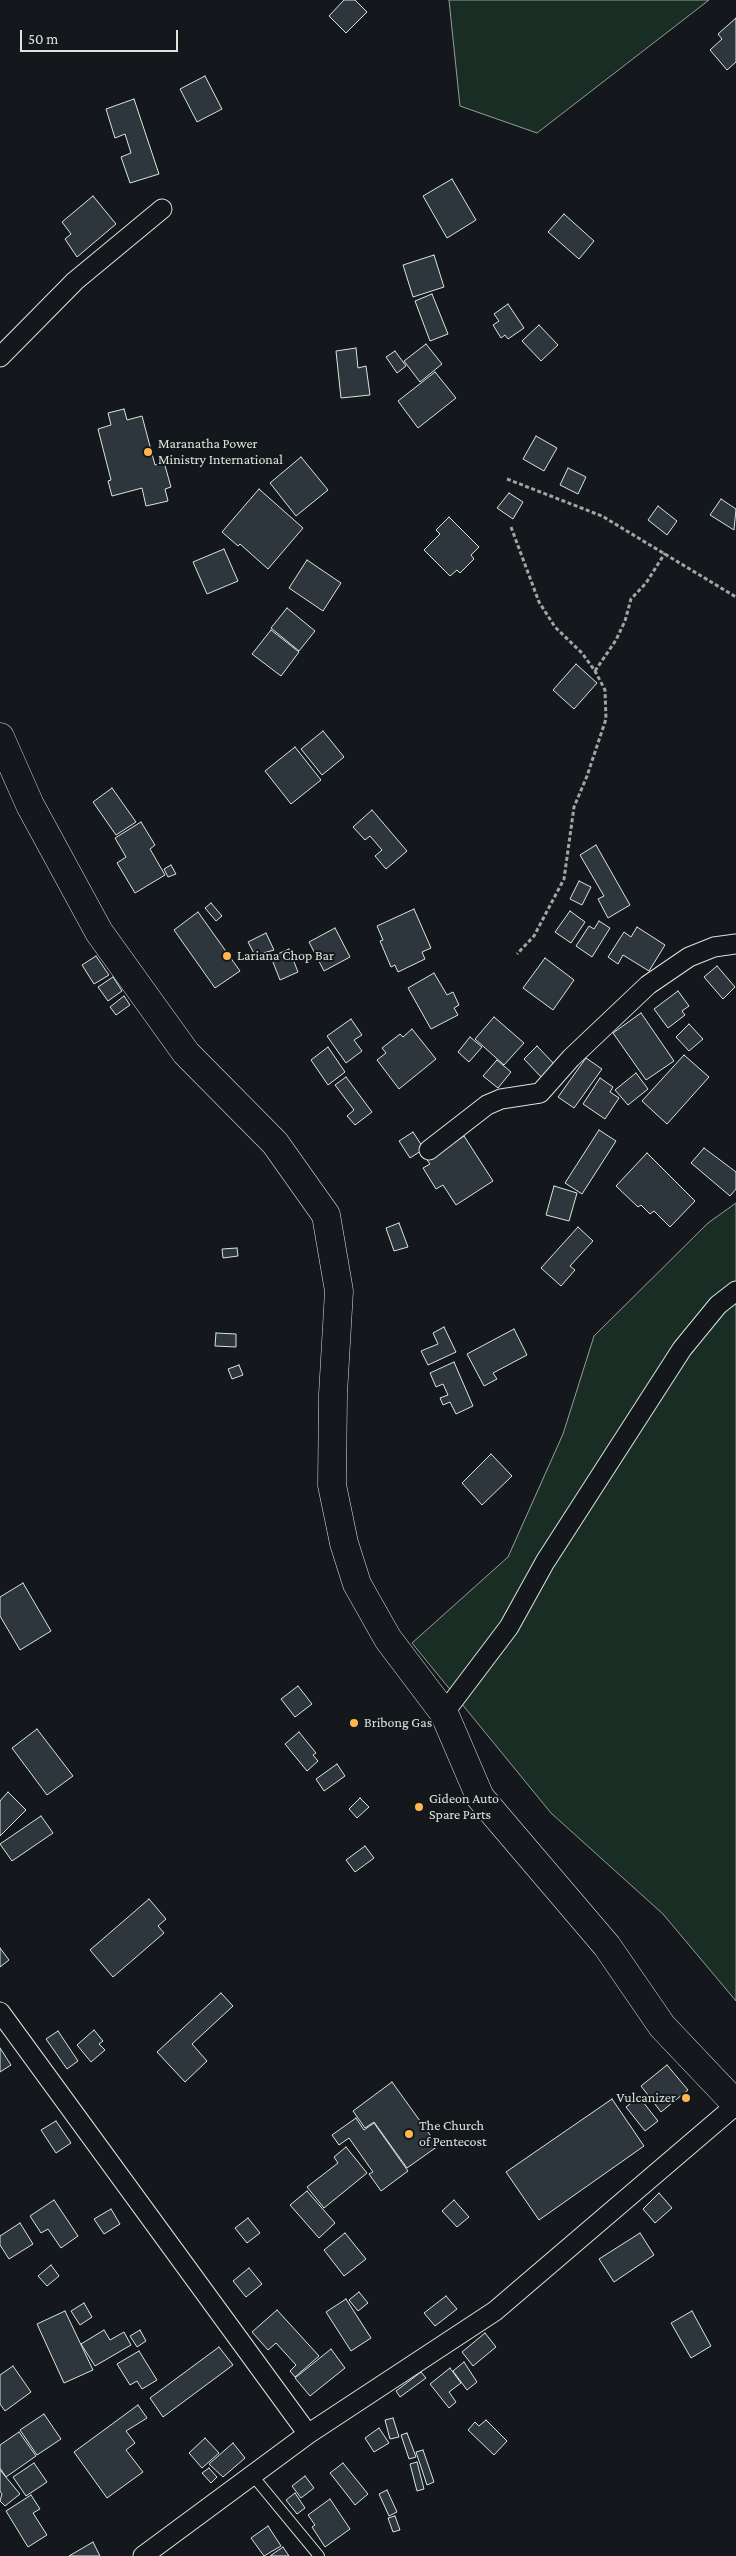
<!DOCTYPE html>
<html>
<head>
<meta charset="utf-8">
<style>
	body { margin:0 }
	#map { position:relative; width:736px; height:2556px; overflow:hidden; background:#14181c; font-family:"Crimson Pro",serif }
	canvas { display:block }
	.scale { position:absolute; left:20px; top:30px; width:158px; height:22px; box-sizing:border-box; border:2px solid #d8e6dc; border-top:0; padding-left:6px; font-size:15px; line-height:18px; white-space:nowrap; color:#d8e6dc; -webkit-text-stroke:4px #14181c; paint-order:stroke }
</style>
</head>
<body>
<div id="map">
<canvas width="736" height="2556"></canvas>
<div class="scale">50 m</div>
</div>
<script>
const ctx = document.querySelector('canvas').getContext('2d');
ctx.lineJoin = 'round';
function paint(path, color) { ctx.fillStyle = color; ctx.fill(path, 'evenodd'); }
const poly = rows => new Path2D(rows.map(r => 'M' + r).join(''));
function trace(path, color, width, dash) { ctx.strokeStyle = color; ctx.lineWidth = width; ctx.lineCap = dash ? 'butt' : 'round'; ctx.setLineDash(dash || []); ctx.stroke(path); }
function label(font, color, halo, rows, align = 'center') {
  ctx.font = font + ' "Crimson Pro",serif'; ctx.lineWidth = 4; ctx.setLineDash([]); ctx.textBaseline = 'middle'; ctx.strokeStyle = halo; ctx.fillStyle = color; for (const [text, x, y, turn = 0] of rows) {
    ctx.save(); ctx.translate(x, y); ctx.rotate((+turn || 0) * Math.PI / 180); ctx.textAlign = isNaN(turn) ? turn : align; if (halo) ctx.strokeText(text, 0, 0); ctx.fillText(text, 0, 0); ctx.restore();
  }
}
const green = poly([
	[449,0,709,0,537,133,460,106,449,0],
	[736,1203,736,2001,663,1914,551,1813,412,1643,508,1557,563,1434,594,1336,708,1223,736,1203]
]);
paint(green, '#1a2d24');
trace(green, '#939e99', 1);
const building = poly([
	[344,0,355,0,367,12,346,33,329,16,344,0],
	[736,18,736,62,727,70,710,50,722,39,718,34,736,18],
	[205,76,222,109,197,122,180,89,205,76],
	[134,99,159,174,130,183,121,157,131,153,125,134,115,138,106,109,134,99],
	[452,179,476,220,447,238,423,196,452,179],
	[93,196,116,224,77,257,65,239,71,234,62,222,93,196],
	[564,214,594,241,579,259,548,232,564,214],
	[434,255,444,287,413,297,403,265,434,255],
	[432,294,448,334,430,341,415,301,432,294],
	[508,304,524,328,508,339,505,335,501,338,493,325,499,321,494,314,508,304],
	[539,325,558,345,541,361,522,341,539,325],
	[426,344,442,364,420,382,404,361,426,344],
	[356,348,358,368,366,366,370,395,341,398,336,351,356,348],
	[395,351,406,366,397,373,386,357,395,351],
	[435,372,456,398,418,428,398,401,435,372],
	[124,409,127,420,142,416,155,465,164,462,171,487,165,489,168,501,146,506,142,488,112,496,108,481,111,480,98,429,111,425,108,413,124,409],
	[536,436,557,448,544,471,523,459,536,436],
	[301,457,328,490,296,516,270,483,301,457],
	[568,468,586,477,578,494,560,485,568,468],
	[259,489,303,528,268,569,240,544,238,546,222,532,259,489],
	[509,493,523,502,513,519,497,508,509,493],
	[721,499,736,509,734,530,710,515,721,499],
	[658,506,677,521,667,535,648,520,658,506],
	[449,517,479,547,471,555,474,559,460,573,457,570,450,576,424,550,440,534,436,530,449,517],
	[224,549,238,581,207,594,193,562,224,549],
	[307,560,341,583,323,611,289,588,307,560],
	[287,608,315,631,299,651,271,628,287,608],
	[271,630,299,652,281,676,252,654,271,630],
	[576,664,597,683,574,709,553,690,576,664],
	[323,731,344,757,322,775,301,749,323,731],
	[295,747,321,780,291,804,265,771,295,747],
	[112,788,136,822,116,835,93,802,112,788],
	[372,810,407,851,386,869,375,856,382,850,370,836,365,840,353,827,372,810],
	[141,822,155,845,150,849,165,875,135,893,117,863,126,857,115,838,141,822],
	[596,845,630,905,608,918,598,899,604,896,580,855,596,845],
	[171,865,176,874,168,877,164,869,171,865],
	[579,881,591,887,582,905,570,899,579,881],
	[211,903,222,916,216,921,205,908,211,903],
	[414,909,431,948,422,952,425,959,398,972,395,965,391,967,380,941,383,940,377,926,414,909],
	[570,911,585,922,571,943,555,932,570,911],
	[198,912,240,971,215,988,174,930,198,912],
	[599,921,610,928,592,957,576,946,589,926,594,929,599,921],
	[637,927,665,945,649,971,623,955,618,964,608,957,624,932,631,937,637,927],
	[335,928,350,957,324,971,309,942,335,928],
	[266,933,274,950,260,954,261,957,257,959,248,942,266,933],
	[289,949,298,972,280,980,271,957,289,949],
	[96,956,109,975,94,984,82,965,96,956],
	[545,958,574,980,553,1010,523,988,545,958],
	[717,966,735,987,723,999,704,977,717,966],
	[434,973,447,995,453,992,459,1005,454,1008,458,1015,431,1029,408,988,434,973],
	[113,977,122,991,108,1001,98,987,113,977],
	[678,991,689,1006,682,1011,685,1015,668,1028,654,1009,678,991],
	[124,996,130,1005,116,1015,110,1007,124,996],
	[641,1013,674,1061,646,1080,613,1033,641,1013],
	[494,1017,524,1043,504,1065,475,1039,494,1017],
	[351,1019,362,1035,354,1040,362,1051,346,1063,327,1036,351,1019],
	[689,1024,703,1039,689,1051,676,1037,689,1024],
	[412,1029,436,1059,399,1089,377,1060,386,1053,382,1048,400,1034,403,1037,412,1029],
	[470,1037,482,1047,469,1062,458,1052,470,1037],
	[537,1046,556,1066,543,1079,524,1059,537,1046],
	[328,1047,345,1072,328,1085,311,1060,328,1047],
	[684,1055,709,1077,667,1124,642,1101,684,1055],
	[586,1058,602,1069,574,1108,558,1097,586,1058],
	[497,1060,511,1072,498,1088,483,1076,497,1060],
	[636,1073,648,1089,628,1105,615,1090,636,1073],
	[346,1077,372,1112,355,1125,347,1116,354,1110,335,1085,346,1077],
	[600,1078,613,1087,610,1092,619,1098,605,1119,583,1104,600,1078],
	[599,1130,616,1141,582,1194,565,1183,599,1130],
	[413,1132,424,1149,410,1158,399,1141,413,1132],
	[464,1136,493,1181,456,1205,443,1185,436,1189,423,1168,430,1164,427,1160,464,1136],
	[704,1148,736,1172,736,1189,730,1196,691,1163,704,1148],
	[647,1153,695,1201,670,1227,654,1211,650,1214,641,1205,638,1207,616,1186,647,1153],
	[554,1186,577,1193,569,1221,546,1215,554,1186],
	[399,1223,408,1247,394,1251,386,1228,399,1223],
	[578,1227,593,1241,570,1266,575,1270,561,1286,541,1268,578,1227],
	[237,1248,238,1256,223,1258,222,1249,237,1248],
	[444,1327,456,1352,428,1365,421,1351,438,1344,433,1333,444,1327],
	[514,1329,527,1355,493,1373,497,1379,484,1386,467,1354,514,1329],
	[216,1333,236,1334,236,1347,215,1346,216,1333],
	[454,1362,473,1406,456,1414,450,1402,443,1405,440,1398,448,1395,443,1384,436,1387,430,1373,454,1362],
	[239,1365,243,1375,232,1379,228,1369,239,1365],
	[491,1454,512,1476,482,1505,462,1483,491,1454],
	[23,1583,51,1631,20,1650,0,1616,0,1597,23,1583],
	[298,1686,312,1704,295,1717,281,1699,298,1686],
	[37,1729,73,1776,47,1795,12,1748,37,1729],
	[299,1732,316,1753,313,1755,318,1761,307,1771,285,1744,299,1732],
	[337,1764,345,1776,324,1791,316,1779,337,1764],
	[8,1792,26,1810,0,1836,0,1801,8,1792],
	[360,1798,369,1807,357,1818,349,1809,360,1798],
	[41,1816,53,1833,12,1861,0,1844,41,1816],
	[365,1846,374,1858,355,1872,346,1860,365,1846],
	[149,1899,166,1919,158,1926,164,1933,113,1977,90,1950,149,1899],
	[0,1948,9,1960,0,1967,0,1948],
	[221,1993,233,2006,192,2044,207,2061,185,2082,157,2052,221,1993],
	[94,2030,103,2041,99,2044,105,2050,91,2062,77,2045,94,2030],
	[58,2031,78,2061,67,2069,46,2039,58,2031],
	[0,2048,11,2065,0,2072,0,2048],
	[667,2065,688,2090,661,2112,641,2086,667,2065],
	[392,2082,438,2146,407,2168,374,2122,365,2128,353,2111,392,2082],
	[639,2097,658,2121,645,2131,626,2107,639,2097],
	[612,2099,644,2146,539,2220,506,2172,612,2099],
	[356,2118,364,2130,374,2123,408,2171,381,2191,369,2174,373,2172,349,2138,339,2145,332,2135,356,2118],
	[56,2121,71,2143,56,2153,41,2130,56,2121],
	[346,2147,367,2173,324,2208,307,2187,338,2163,334,2157,346,2147],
	[307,2191,335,2223,319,2238,290,2205,307,2191],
	[659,2193,672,2208,655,2223,643,2209,659,2193],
	[54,2200,78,2236,61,2248,48,2229,41,2233,30,2216,54,2200],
	[454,2200,469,2217,457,2227,442,2211,454,2200],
	[111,2209,120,2224,104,2234,94,2219,111,2209],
	[248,2218,260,2233,247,2243,235,2228,248,2218],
	[20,2223,33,2244,9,2259,0,2245,0,2236,20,2223],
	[345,2233,366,2259,344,2276,324,2250,345,2233],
	[640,2233,654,2255,614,2282,599,2259,640,2233],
	[51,2265,59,2276,47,2286,38,2276,51,2265],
	[249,2268,262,2284,246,2297,233,2281,249,2268],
	[359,2292,368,2303,358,2311,349,2300,359,2292],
	[446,2296,457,2309,435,2326,424,2313,446,2296],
	[346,2299,371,2338,351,2351,326,2312,346,2299],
	[84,2303,92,2317,80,2325,71,2311,84,2303],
	[277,2310,319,2356,295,2377,290,2371,296,2365,276,2343,268,2350,252,2332,277,2310],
	[65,2311,93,2370,64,2383,37,2324,65,2311],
	[692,2311,711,2346,691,2358,671,2323,692,2311],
	[104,2330,110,2340,124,2332,131,2345,95,2366,81,2344,104,2330],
	[140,2330,146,2341,137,2347,130,2336,140,2330],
	[485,2333,496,2347,473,2366,462,2352,485,2333],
	[219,2347,233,2365,163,2417,150,2398,219,2347],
	[331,2349,345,2368,310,2396,295,2378,331,2349],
	[139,2351,157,2380,142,2389,137,2381,130,2385,117,2364,139,2351],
	[464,2362,477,2382,467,2390,453,2371,464,2362],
	[13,2366,31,2392,5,2411,0,2404,0,2375,13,2366],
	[450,2368,461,2383,449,2392,456,2402,449,2408,430,2384,450,2368],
	[421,2372,426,2378,400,2397,396,2391,421,2372],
	[138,2405,147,2418,126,2431,135,2443,126,2450,143,2472,107,2498,74,2452,138,2405],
	[44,2414,61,2439,37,2455,20,2430,44,2414],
	[393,2418,399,2437,390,2439,385,2420,393,2418],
	[486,2420,507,2441,494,2455,468,2430,475,2422,479,2426,486,2420],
	[379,2428,389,2443,374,2452,365,2438,379,2428],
	[19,2432,36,2456,6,2477,0,2468,0,2445,19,2432],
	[407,2433,416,2457,409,2459,401,2435,407,2433],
	[205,2438,219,2453,202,2468,189,2453,205,2438],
	[233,2443,245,2458,223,2477,209,2464,233,2443],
	[423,2450,434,2482,427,2485,416,2452,423,2450],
	[417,2462,424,2489,417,2491,410,2464,417,2462],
	[34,2463,47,2482,26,2496,13,2477,34,2463],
	[343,2463,368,2494,355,2505,330,2473,343,2463],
	[209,2468,217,2477,211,2483,202,2473,209,2468],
	[0,2470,20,2494,5,2506,0,2501,2,2494,0,2491,0,2470],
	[305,2476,314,2488,301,2498,292,2486,305,2476],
	[387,2490,397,2512,389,2516,379,2494,387,2490],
	[295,2493,305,2508,297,2514,286,2500,295,2493],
	[31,2495,40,2509,33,2513,47,2535,28,2547,6,2511,31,2495],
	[330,2499,350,2529,325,2547,312,2527,315,2525,308,2515,330,2499],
	[395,2516,400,2530,393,2532,388,2518,395,2516],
	[268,2526,281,2546,264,2556,251,2538,268,2526],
	[93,2542,100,2556,69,2556,93,2542],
	[283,2547,289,2556,270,2556,283,2547]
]);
paint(building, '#2c363c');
trace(building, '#d8e6dc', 1);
const lane = poly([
	[253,2476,319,2556]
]);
const street = poly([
	[0,357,75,281,162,209],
	[429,1150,487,1105,501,1099,540,1093,571,1058,648,985,689,957,714,947,736,944],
	[444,1713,509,1627,545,1562,682,1349,718,1305,736,1291],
	[0,2012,308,2434],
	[143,2556,308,2434,495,2311,736,2105]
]);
const primary = poly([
	[0,737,30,805,99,932,186,1053,275,1143,326,1215,339,1291,333,1394,332,1485,344,1543,357,1584,388,1639,444,1713,480,1797,607,1946,662,2026,736,2104]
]);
trace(lane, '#d8e6dc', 12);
trace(street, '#d8e6dc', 21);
trace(primary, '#d8e6dc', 29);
trace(poly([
	[507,479,602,516,736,597],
	[511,527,539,602,555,627,582,653,595,671,605,690,606,719,587,776,574,807,564,879,534,936,517,954],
	[595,671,616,640,625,621,631,599,646,583,665,553]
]), '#9da8a2', 3, [4, 2.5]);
trace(lane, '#14181c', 10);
trace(street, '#14181c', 19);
trace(primary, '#14181c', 28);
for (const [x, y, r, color] of [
	[148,452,5,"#ffb74d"],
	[227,956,5,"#ffb74d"],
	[354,1723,5,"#ffb74d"],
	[419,1807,5,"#ffb74d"],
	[686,2098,5,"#ffb74d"],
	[409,2134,5,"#ffb74d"]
]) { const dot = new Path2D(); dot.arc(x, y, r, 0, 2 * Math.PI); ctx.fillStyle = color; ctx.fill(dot); trace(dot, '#14181c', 2); }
label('14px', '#d8e6dc', '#14181c', [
	["Maranatha Power",158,444],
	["Ministry International",158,460],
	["Lariana Chop Bar",237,956],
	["Bribong Gas",364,1723],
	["Gideon Auto",429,1799],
	["Spare Parts",429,1815],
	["Vulcanizer",676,2098,"right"],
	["The Church",419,2126],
	["of Pentecost",419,2142]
], 'left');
</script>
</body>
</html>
